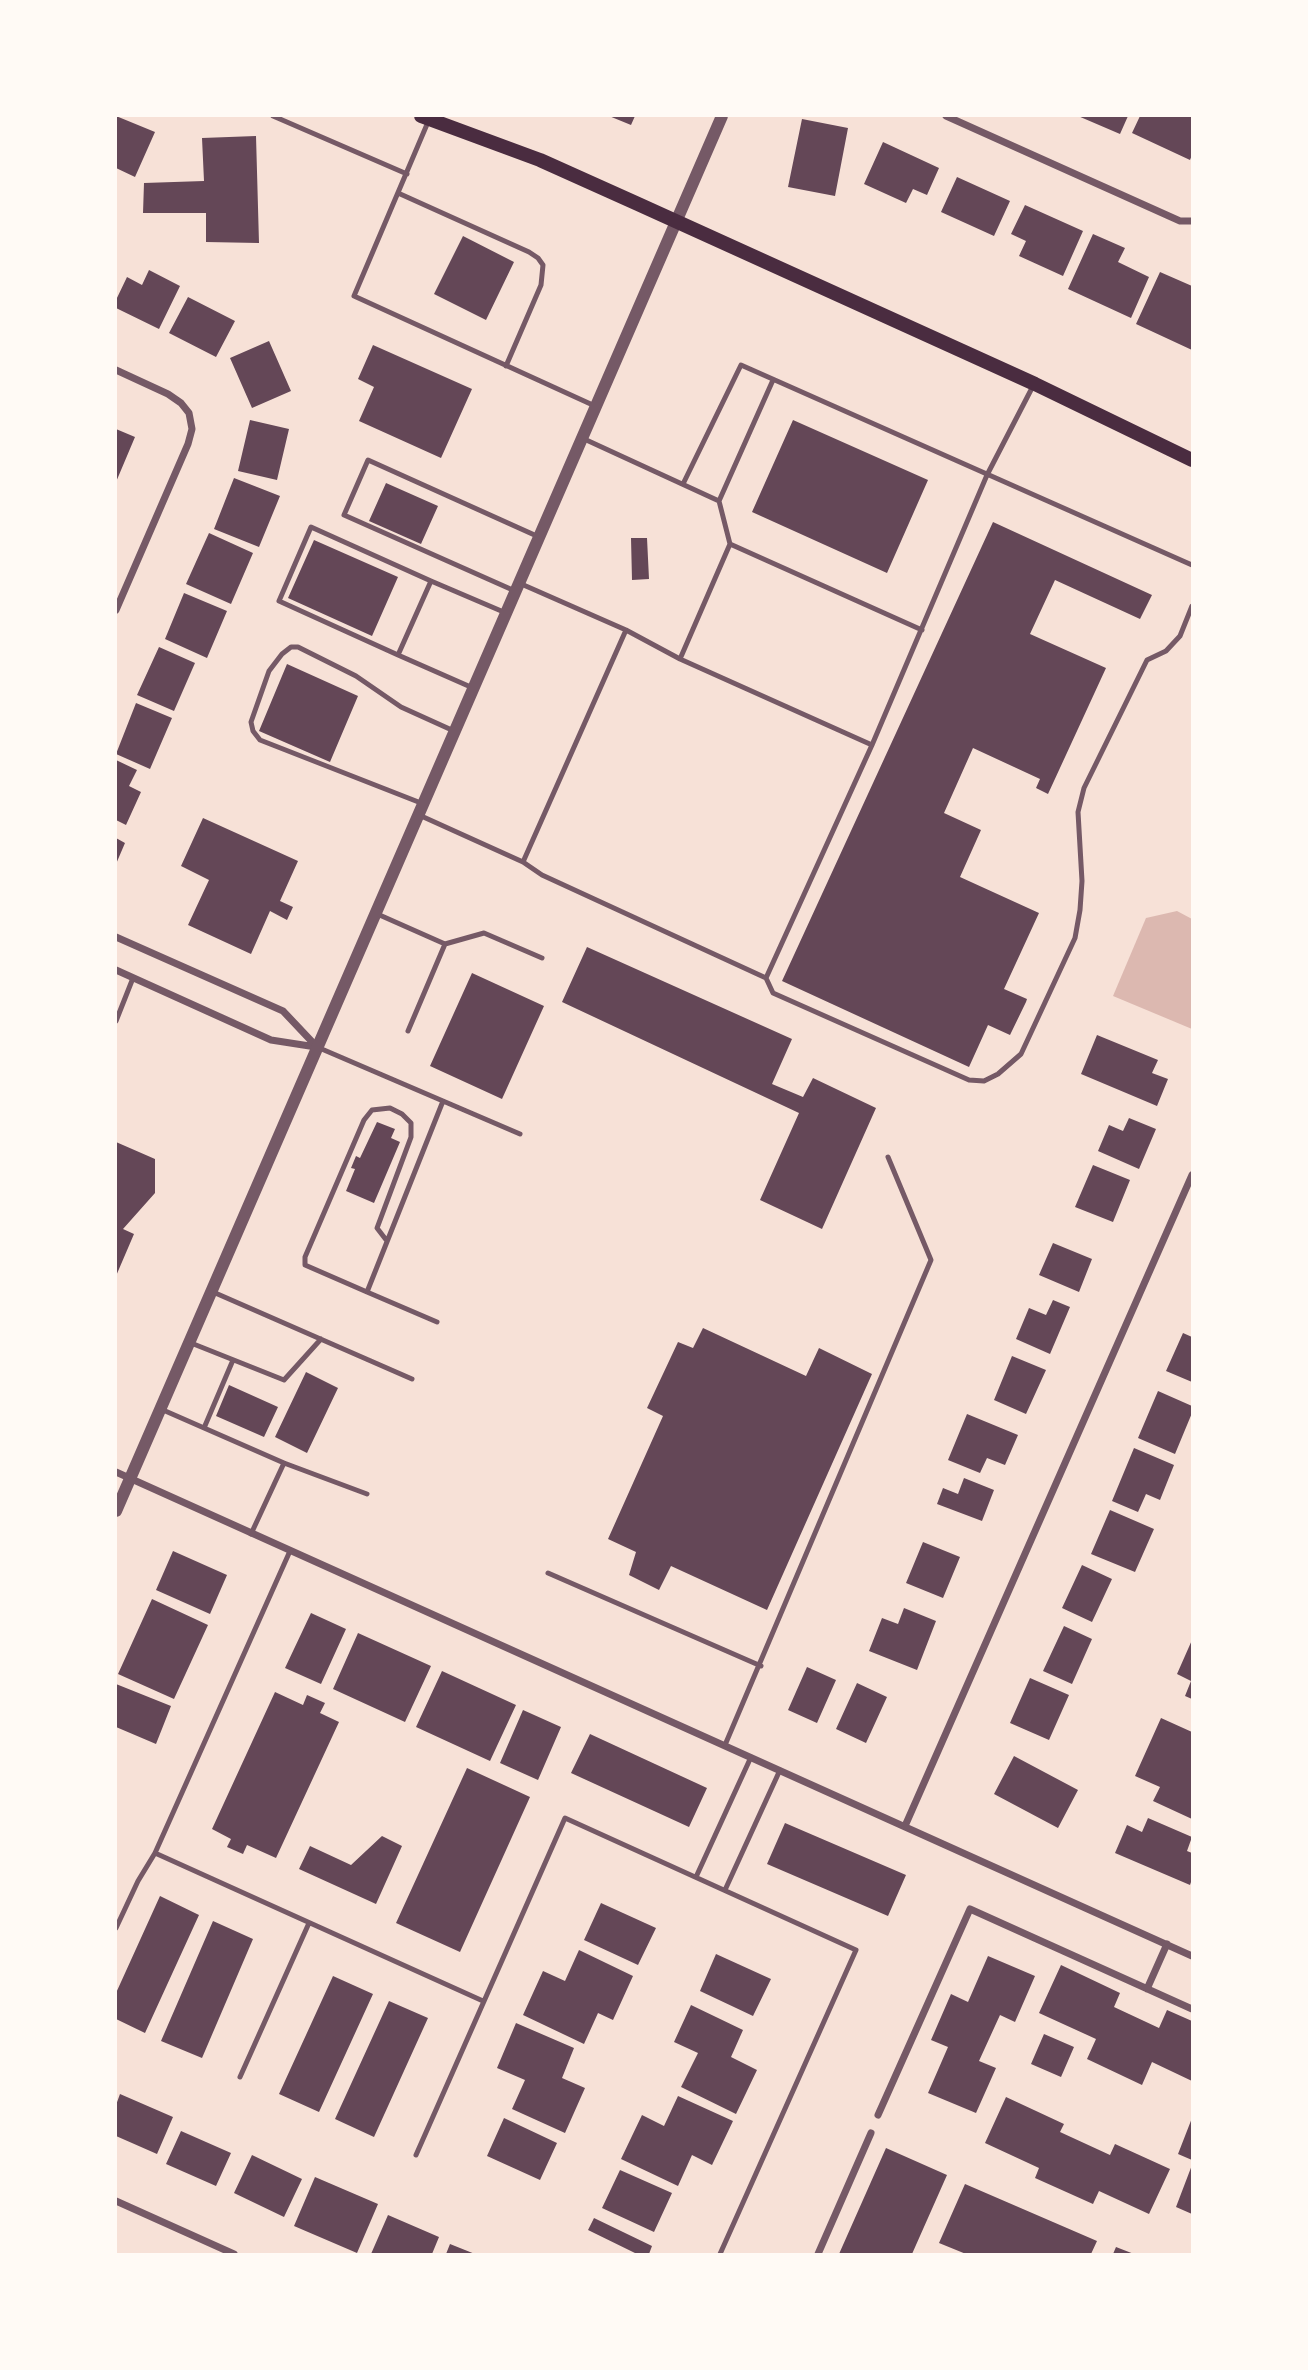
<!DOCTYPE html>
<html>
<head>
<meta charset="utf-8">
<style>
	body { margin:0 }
	#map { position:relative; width:1308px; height:2370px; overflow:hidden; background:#f7e1d7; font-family:"DejaVu Sans",sans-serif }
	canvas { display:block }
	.frame { position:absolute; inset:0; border:117px solid #fffaf5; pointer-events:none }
</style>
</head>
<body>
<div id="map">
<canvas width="1308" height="2370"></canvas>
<div class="frame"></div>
</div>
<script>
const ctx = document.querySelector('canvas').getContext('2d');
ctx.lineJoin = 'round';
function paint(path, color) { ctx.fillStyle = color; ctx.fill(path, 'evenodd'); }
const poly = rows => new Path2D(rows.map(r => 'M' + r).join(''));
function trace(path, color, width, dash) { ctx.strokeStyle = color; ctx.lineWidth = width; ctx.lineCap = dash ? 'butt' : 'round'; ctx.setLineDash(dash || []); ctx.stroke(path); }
paint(poly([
	[1177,911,1192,919,1192,1029,1113,996,1146,918]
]), '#dcb8b0');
paint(poly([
	[116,116,155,132,135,177,116,168],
	[609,116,635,116,631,125],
	[1078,116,1128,116,1120,134],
	[1140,116,1192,116,1192,155,1190,160,1132,133],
	[802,119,848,128,835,196,788,187],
	[256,136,259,243,206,242,206,213,143,213,144,183,204,181,202,138],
	[883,142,939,168,927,195,913,189,906,203,864,184],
	[957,177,1010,201,994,236,941,212],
	[1025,205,1083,231,1063,276,1019,256,1026,241,1011,234],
	[1093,234,1125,248,1118,262,1149,277,1131,318,1068,289],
	[463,236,514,262,486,320,434,294],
	[149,270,180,286,159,329,116,308,116,300,127,277,142,285],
	[1160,272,1192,286,1192,350,1136,324],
	[188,297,235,321,216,357,169,333],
	[269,341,291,391,252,408,230,358],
	[373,345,472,389,441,458,359,421,374,387,358,379],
	[250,420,289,429,277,480,238,471],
	[793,420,928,480,887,573,752,512],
	[116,429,135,437,116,482],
	[234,478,280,496,259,547,214,529],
	[386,483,438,506,421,544,369,521],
	[993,522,1152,595,1140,619,1055,580,1030,634,1106,668,1048,794,1036,788,1040,779,973,748,944,813,981,830,960,877,1039,913,1004,989,1027,999,1026,1002,1010,1035,988,1025,969,1067,782,981],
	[209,533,253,553,231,604,186,584],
	[631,538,647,538,649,579,632,580],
	[314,540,398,577,372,636,288,598],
	[184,593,227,611,207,658,165,639],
	[159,647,195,663,174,711,137,695],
	[287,664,358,696,330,762,259,731],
	[136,703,172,718,150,769,116,754],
	[116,760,137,770,129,786,141,792,126,825,116,820],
	[203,818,298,861,280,901,293,907,287,920,270,911,251,954,188,925,209,880,181,866],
	[116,838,125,843,116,864],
	[587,947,792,1039,772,1084,803,1097,813,1078,876,1108,822,1229,760,1200,799,1113,562,1002],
	[472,973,544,1006,502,1099,430,1066],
	[1097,1035,1158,1060,1152,1073,1168,1079,1157,1106,1081,1074],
	[1129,1118,1156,1129,1139,1169,1098,1151,1109,1125,1123,1131],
	[377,1122,395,1129,391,1138,400,1142,374,1203,346,1191,355,1169,351,1168,356,1156,360,1158],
	[116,1142,155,1159,155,1193,123,1229,134,1234,116,1276],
	[1093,1165,1130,1180,1113,1222,1075,1207],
	[1053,1243,1092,1259,1079,1292,1039,1275],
	[1053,1300,1070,1307,1050,1354,1016,1339,1029,1308,1046,1315],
	[703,1328,806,1376,819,1348,872,1374,767,1610,671,1566,659,1590,629,1575,636,1552,608,1539,663,1416,647,1408,678,1342,693,1348],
	[1183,1333,1192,1337,1192,1382,1166,1371],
	[1012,1356,1046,1370,1026,1414,994,1400],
	[306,1372,338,1388,307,1453,275,1437],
	[229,1385,278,1407,264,1437,216,1416],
	[1158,1391,1192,1406,1192,1413,1175,1454,1138,1438],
	[967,1414,1018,1435,1005,1465,987,1458,980,1473,948,1460],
	[1134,1448,1174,1465,1160,1500,1146,1494,1138,1512,1112,1501],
	[964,1478,994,1490,982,1521,937,1504,943,1488,958,1494],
	[1110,1510,1154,1529,1135,1572,1091,1554],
	[923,1542,960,1557,943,1598,906,1583],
	[173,1551,227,1575,210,1614,156,1590],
	[1082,1565,1112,1579,1092,1622,1062,1608],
	[152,1599,208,1625,174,1699,118,1674],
	[904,1608,936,1621,917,1670,869,1651,882,1618,898,1624],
	[311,1613,346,1629,321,1684,285,1668],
	[1064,1626,1092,1639,1072,1684,1043,1671],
	[358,1633,431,1666,405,1722,333,1689],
	[1192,1640,1192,1699,1185,1696,1191,1681,1177,1674],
	[807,1667,836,1680,817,1723,788,1710],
	[442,1671,516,1705,490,1761,416,1727],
	[1030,1678,1069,1695,1049,1740,1010,1723],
	[857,1683,887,1697,866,1743,836,1729],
	[116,1684,171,1706,156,1744,116,1727],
	[275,1692,303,1705,307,1695,325,1703,320,1713,339,1722,276,1858,247,1845,243,1854,227,1847,231,1839,212,1829],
	[523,1710,561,1727,538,1780,500,1763],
	[1161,1718,1192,1732,1192,1819,1153,1801,1160,1787,1135,1776],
	[590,1734,707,1788,689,1827,571,1773],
	[1014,1756,1078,1790,1058,1828,994,1794],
	[467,1768,530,1797,460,1952,396,1923],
	[1148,1818,1192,1837,1187,1851,1192,1853,1192,1879,1190,1885,1115,1853,1127,1825,1142,1832],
	[785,1823,906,1875,888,1916,767,1864],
	[382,1836,402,1846,376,1904,299,1869,310,1846,351,1865],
	[160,1896,199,1915,145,2033,116,2019,116,1993],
	[601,1903,656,1928,638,1965,584,1940],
	[213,1921,253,1939,202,2058,161,2041],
	[579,1950,633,1976,613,2020,598,2013,584,2044,523,2015,543,1971,565,1981],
	[716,1954,771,1979,753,2016,700,1991],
	[988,1956,1035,1976,1015,2022,1000,2015,979,2061,996,2068,976,2113,928,2093,948,2047,931,2040,951,1994,968,2002],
	[1061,1965,1120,1993,1114,2007,1159,2028,1167,2010,1192,2021,1192,2081,1152,2062,1142,2085,1087,2059,1096,2039,1039,2013],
	[333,1976,373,1994,319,2112,279,2094],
	[389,2001,428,2018,374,2137,335,2119],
	[691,2005,743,2030,731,2057,757,2070,736,2114,681,2087,698,2053,674,2042],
	[516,2023,574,2048,562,2078,585,2088,565,2133,512,2109,525,2080,497,2068],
	[1044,2034,1074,2047,1061,2077,1031,2064],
	[120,2094,173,2117,157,2154,116,2136,116,2105],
	[678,2096,733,2121,712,2165,692,2155,678,2186,621,2159,642,2115,664,2126],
	[1006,2097,1064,2124,1060,2132,1110,2155,1115,2144,1170,2169,1149,2214,1099,2191,1093,2204,1035,2178,1039,2168,985,2143],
	[504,2118,557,2143,540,2180,487,2156],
	[1192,2118,1192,2160,1178,2154],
	[181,2131,231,2153,216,2186,166,2164],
	[886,2148,947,2175,912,2254,839,2254],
	[252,2155,302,2179,284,2217,234,2193],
	[1192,2165,1192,2214,1176,2207],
	[620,2170,672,2193,654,2232,602,2208],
	[315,2177,378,2204,357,2253,294,2226],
	[965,2184,1097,2241,1091,2254,966,2254,939,2243],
	[388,2215,439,2237,432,2254,371,2254],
	[594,2218,652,2246,649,2254,637,2254,588,2230],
	[450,2244,475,2254,446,2254],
	[1116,2247,1134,2254,1113,2254]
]), '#644757');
trace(poly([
	[273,116,407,174],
	[428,122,354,296,595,406],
	[398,193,529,252,538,258,543,265,541,285,506,366],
	[582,438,719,501,730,544,922,630],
	[683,484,741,365,1192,565],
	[719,501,773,380],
	[519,583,626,630,680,659,872,745],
	[515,591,344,515,368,460,539,537],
	[398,655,279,601,311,527,431,581],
	[680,659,730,544],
	[473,688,398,655,431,581,506,613],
	[421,803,260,740,253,731,251,722,269,671,282,654,291,647,298,647,356,676,401,707,454,731],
	[419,815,523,862,542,875,766,978,872,745,987,475,1033,386],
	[523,862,626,630],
	[375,913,445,944,484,933,542,958],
	[766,978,773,993,969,1080,984,1081,998,1074,1021,1054,1075,938,1080,910,1082,881,1078,812,1084,788,1147,660,1166,651,1180,636,1192,606],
	[116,1021,133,978],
	[408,1031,445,944],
	[317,1047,520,1134],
	[213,1292,412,1379],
	[367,1292,305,1265,305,1257,364,1120,372,1110,390,1108,402,1114,411,1123,411,1137,377,1228,387,1241],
	[437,1322,367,1292,443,1101],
	[191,1343,284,1380,321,1339],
	[163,1410,284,1463,251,1534],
	[204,1428,233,1360],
	[284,1463,367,1494],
	[548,1573,761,1666],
	[725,1745,931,1260,888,1157],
	[155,1853,483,2001],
	[696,1877,751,1757],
	[725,1890,780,1770],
	[116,1928,138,1881,155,1853,290,1551],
	[240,2077,309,1923],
	[416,2155,565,1818,856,1950,720,2254]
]), '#755966', 5);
trace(poly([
	[946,116,1180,221,1192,221],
	[116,370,168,394,181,403,189,413,192,429,188,444,116,610],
	[116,937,283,1011,317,1047],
	[116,970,271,1040,316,1047],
	[116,1472,1192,1956],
	[905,1826,1192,1175],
	[1147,1989,1167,1944],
	[878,2115,970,1909,1192,2009],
	[116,2201,234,2254],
	[818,2254,871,2133]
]), '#755966', 7);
trace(poly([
	[116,1511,722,116]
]), '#755966', 12);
trace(poly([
	[421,116,540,160,638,204,1035,384,1192,460]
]), '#4a2c40', 14);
</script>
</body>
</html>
